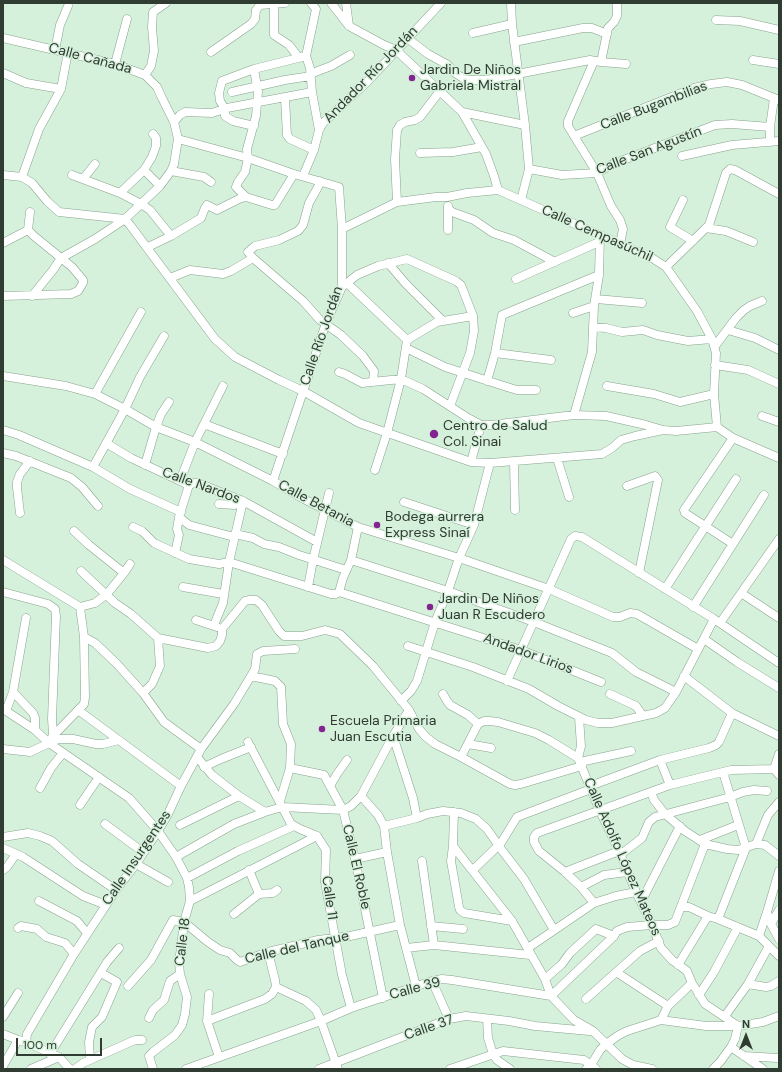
<!DOCTYPE html>
<html>
<head>
<meta charset="utf-8">
<style>
	body { margin:0 }
	#map { position:relative; width:782px; height:1072px; overflow:hidden; background:#d6f1db; font-family:"DM Sans",sans-serif }
	canvas { display:block }
	.frame { position:absolute; inset:0; border:4px solid #303b32; pointer-events:none }
	.north { position:absolute; left:726px; top:1016px; width:40px; height:40px; -webkit-text-stroke:3px #d6f1db; paint-order:stroke; rotate:0deg; font-size:11px; font-weight:700; line-height:16px; text-align:center; color:#303b32 }
	.north::after { content:''; display:block; margin:auto; width:14px; height:18px; background:#303b32; clip-path:polygon(50% 0,100% 100%,50% 72%,0 100%) }
	.scale { position:absolute; left:16px; top:1038px; width:86px; height:18px; box-sizing:border-box; border:2px solid #303b32; border-top:0; padding-left:5px; font-size:12px; line-height:14px; white-space:nowrap; color:#303b32; -webkit-text-stroke:3px #d6f1db; paint-order:stroke }
</style>
</head>
<body>
<div id="map">
<canvas width="782" height="1072"></canvas>
<div class="frame"></div>
<div class="north">N</div>
<div class="scale">100 m</div>
</div>
<script>
const ctx = document.querySelector('canvas').getContext('2d');
ctx.lineJoin = 'round';
const poly = rows => new Path2D(rows.map(r => 'M' + r).join(''));
function trace(path, color, width, dash) { ctx.strokeStyle = color; ctx.lineWidth = width; ctx.lineCap = dash ? 'butt' : 'round'; ctx.setLineDash(dash || []); ctx.stroke(path); }
function label(font, color, halo, rows, align = 'center') {
  ctx.font = font + ' "DM Sans",sans-serif'; ctx.lineWidth = 3; ctx.setLineDash([]); ctx.textBaseline = 'middle'; ctx.strokeStyle = halo; ctx.fillStyle = color; for (const [text, x, y, turn = 0] of rows) {
    ctx.save(); ctx.translate(x, y); ctx.rotate((+turn || 0) * Math.PI / 180); ctx.textAlign = isNaN(turn) ? turn : align; if (halo) ctx.strokeText(text, 0, 0); ctx.fillText(text, 0, 0); ctx.restore();
  }
}
const minor = poly([
	[311,3,316,9,306,56,310,68,312,92,319,130],
	[331,3,349,26,384,45,396,50,462,112,486,154,494,176,498,190],
	[346,3,349,26],
	[511,3,512,24,525,125,529,169,521,200],
	[274,4,274,35,289,45,299,58],
	[716,20,740,21,779,30],
	[473,33,512,24],
	[3,38,115,64,145,75,157,87,162,98,174,122,178,139,174,164,171,171,160,186,125,219,95,239,61,258,53,270,32,296],
	[407,38,428,54,448,65,455,73,466,80,486,80,590,60,601,62,626,64],
	[514,42,583,28,592,28,607,34],
	[55,50,60,25,68,6],
	[211,52,251,24,255,19,256,10,260,5,285,3],
	[753,60,779,64],
	[594,61,568,121,568,126,597,173,611,206,620,220,623,229,620,244],
	[601,62,608,28,614,22,617,16,617,3],
	[115,64,127,19],
	[3,73,26,83,61,89],
	[310,74,331,66,350,55],
	[145,75,151,66,154,51,152,27,153,12,166,3],
	[232,92,285,80,311,76],
	[285,98,287,135,290,139,314,150],
	[225,109,220,101,219,93,222,81,254,69,306,56],
	[225,109,225,116,233,121,254,126],
	[462,112,525,125],
	[174,122,180,115,185,112,212,113,227,108,312,92],
	[574,136,694,88,711,84,727,82,742,85,779,100],
	[178,139,248,158,294,174,339,187,342,229,342,287,326,323,273,481],
	[770,142,770,127,774,98],
	[420,153,453,152,482,147],
	[682,156,732,145,779,141],
	[529,169,562,175,597,173,613,164,715,125,732,124,770,127],
	[144,170,160,186],
	[171,171,204,177,211,182],
	[3,175,22,177,32,183,47,201,59,212,125,219,130,225,215,339,235,357,279,380,303,391,359,423,471,462,490,463,602,454,612,448,621,440,635,436,663,430,676,431,717,427],
	[72,175,120,193,141,204,150,210,171,236],
	[303,176,314,150,319,130,323,123,367,82,441,3],
	[22,177,39,129,61,89,68,52],
	[83,179,95,164],
	[320,181,318,187,309,203,303,225,298,231,279,240,255,246,248,252,253,258,303,301,320,320,341,335,363,356,374,371,373,382],
	[120,193,144,170,152,157,156,146,156,138,153,134],
	[246,197,236,187,238,182,245,172,248,158,247,149,256,116,258,92,254,69],
	[683,200,670,227,693,241],
	[397,202,395,159,397,130,400,125,405,122,415,120,420,117,440,91],
	[449,209,452,212,474,220,493,233,514,240,555,262],
	[706,228,726,231,753,242],
	[342,229,397,202,436,197,447,197,467,193,498,190,652,258,666,267,697,311,712,339,716,353,714,394,717,427,733,438,779,458],
	[448,230,448,206],
	[3,243,28,230],
	[148,247,171,236,201,218,205,208,207,205,217,210,241,198,246,197,272,205,275,205,294,174],
	[388,263,406,284,443,321],
	[666,267,709,225,726,173,730,169,735,170,779,194],
	[170,278,190,270,223,274,231,271,253,258],
	[516,279,599,242],
	[347,283,407,340,401,379,387,433,375,470],
	[342,287,357,275,378,266,407,259,456,281,461,285,473,316,474,331,470,353,450,406],
	[3,296,71,294,78,291,83,283,83,280,72,267,34,236,28,230,30,212],
	[596,299,642,303],
	[573,313,594,306],
	[593,327,606,328,622,332,643,330,657,335,688,341,712,339],
	[728,330,755,338,779,350],
	[407,340,437,322,473,316],
	[715,346,736,318,744,310,750,306,762,301],
	[406,348,445,367,507,387,517,390,536,390],
	[495,353,551,360],
	[715,365,748,370,779,384],
	[339,372,345,374,362,383,401,379,423,389,468,418,481,425,491,425,574,415,606,416,646,425,663,430],
	[3,376,66,386,95,394,125,409,156,427,195,442,273,481,300,497,358,527,459,558,549,589,613,617,620,617,630,613,637,614,698,649],
	[487,381,495,353,502,315,599,275],
	[607,386,654,394,680,402,714,394],
	[95,394,141,312],
	[574,415,592,352,594,306,599,275,600,236],
	[762,416,779,422],
	[204,424,283,454],
	[3,430,19,435,93,467,130,489,181,512],
	[106,443,131,458,180,481,189,485,194,483,198,483,243,501,317,542],
	[3,453,16,456,71,478,82,487,98,506],
	[557,458,569,497],
	[471,462,481,425],
	[514,462,515,510],
	[145,465,156,427,161,414,169,402],
	[93,467,125,409,140,377,164,336],
	[180,481,195,442,223,386],
	[627,486,655,476,658,480,639,573],
	[404,502,474,525],
	[219,504,235,505,243,501],
	[20,513,17,488,17,482,20,474,30,461],
	[179,517,189,525,234,537],
	[133,527,142,531,154,543,189,559,219,564,229,562,331,594,336,594,339,592,343,578,351,560,358,527],
	[74,531,89,545,124,573],
	[235,534,253,538,264,544,279,547,299,555,346,570],
	[733,544,685,513,684,510,733,438],
	[175,553,179,535,177,529,179,517,189,485],
	[3,560,80,607],
	[351,560,448,591,534,622,612,653,636,672,676,692],
	[81,571,115,603,131,614,158,638,208,648,216,646,220,641,222,635,222,629,245,601,250,600,256,600,262,605,279,631,284,636,302,636,325,630,340,634,373,666,409,710,419,729,426,737,435,744,461,757,510,784,515,785,521,784,582,766],
	[183,587,223,594],
	[308,587,313,560,329,493],
	[665,589,736,479],
	[3,592,48,604,55,609,56,616,52,719,53,734],
	[339,592,521,650,601,682],
	[741,593,779,618],
	[80,607,95,603,107,594,124,573,130,564],
	[693,607,764,495],
	[196,620,217,627],
	[720,623,779,539],
	[214,625,223,603,229,562,243,501],
	[84,637,95,643,117,664,143,693,164,722,201,749],
	[704,639,737,662,779,688],
	[408,646,473,667,529,689,558,706,586,720,598,723,612,723,656,713,665,708,676,692,714,619],
	[251,676,275,681,281,687,283,724,291,744,290,768,280,801],
	[684,676,732,713,779,736],
	[507,681,571,539,575,536,582,537,714,619,779,663],
	[13,692,33,713,35,718,35,730],
	[143,693,152,684,160,666,158,638],
	[443,694,447,701,450,705,468,715,478,724],
	[610,694,636,706,643,716],
	[401,701,411,691,417,681,435,622,448,591,459,558,474,525,490,463],
	[3,709,35,730,49,743,129,798,158,831,176,857,187,878,189,887,190,901,184,922,179,963,180,974,187,997,185,1014,182,1025,175,1035,153,1052,149,1056,153,1069],
	[78,710,181,786],
	[6,711,13,692,26,618],
	[393,736,413,798,417,818],
	[52,737,84,704,85,697,84,637,80,607],
	[248,742,291,824,300,829,317,836,326,850,325,882,342,975,351,1008],
	[468,744,491,748],
	[3,749,30,752,58,739,73,739,96,744,103,744,119,740],
	[779,754,774,769,779,775],
	[197,757,212,775,239,796,265,812],
	[461,757,478,724,484,721,489,721,498,722,535,733,549,740,578,758,600,811,619,851,636,892,652,925,661,948,672,960,687,971,692,983,705,1004,738,1026],
	[578,758,581,746,579,717],
	[660,760,670,785],
	[580,762,631,751],
	[204,767,221,759,251,747],
	[290,768,324,775,343,810,355,859,383,998],
	[330,786,337,774,347,760],
	[590,786,660,760,709,748,716,745,719,742,732,713],
	[40,788,51,768,63,753],
	[651,792,654,800,665,814,685,831,705,844,727,849,738,850,756,844,768,815,779,802],
	[361,796,378,815,384,826,387,852,400,925,416,986],
	[80,805,99,777],
	[454,812,453,846,512,921,545,979,551,996,574,1020,593,1031,622,1059,633,1065,652,1069],
	[105,824,143,852],
	[180,825,239,796],
	[384,826,417,818,427,814,443,811,461,813,476,819,487,829,501,849,524,879,554,930],
	[3,837,28,833,40,836,52,841,78,864,116,890],
	[700,840,738,825],
	[756,844,765,845,779,856],
	[453,846,451,861,459,907,460,910,464,913,512,921],
	[3,848,23,857,83,896,106,905],
	[620,855,642,838,649,822,655,817,730,797,743,792,754,790,767,791],
	[176,857,234,824,265,812,282,807,343,810,351,806,361,796,393,736,409,710],
	[355,859,387,852],
	[422,861,434,945],
	[136,864,168,882],
	[3,870,7,867,16,854],
	[249,870,259,894],
	[473,870,501,843,517,817,591,789],
	[779,871,767,912,771,924,779,939],
	[565,872,619,851],
	[187,878,238,851,294,826],
	[581,887,604,875,627,872],
	[39,901,77,921,87,933],
	[190,901,317,836],
	[641,902,680,826],
	[594,903,581,887,565,872,539,851,534,842,534,837,537,833,670,785,731,770,774,769],
	[682,907,689,907,708,916,718,919,759,936,779,956],
	[234,914,259,894,273,893,277,890],
	[718,919,746,848,723,772],
	[771,924,779,910],
	[431,926,463,929],
	[18,928,21,926,37,929,46,937,65,943,74,954],
	[759,936,767,912],
	[406,948,434,945,530,955],
	[528,948,594,903,616,896,636,892],
	[678,965,708,916],
	[616,972,668,1006],
	[545,979,562,964,570,953,596,929,614,936],
	[432,981,449,1019],
	[748,984,766,987,771,986,779,981],
	[128,986,151,960,173,920,184,922,208,942,220,950,230,953,237,960,240,962,268,952,318,940,350,936,400,925],
	[276,987,306,1001,316,1010,321,1021,338,1069],
	[209,994,207,1021,219,1057],
	[699,995,714,972,738,927],
	[586,999,640,951,659,941],
	[725,1016,748,984,769,946],
	[3,1017,18,993],
	[149,1018,153,1010,164,1000,170,981,180,974],
	[487,1019,488,1038,493,1054,497,1060,510,1069],
	[661,1020,668,1006,692,983],
	[207,1021,265,999,272,994,276,987,275,980,268,952],
	[3,1034,18,1040,26,1042,59,1057,70,1069],
	[26,1042,27,1034,74,954,116,890,136,864,158,831,167,816,181,786,201,749,234,704,251,676,255,669,257,654,263,651,295,649],
	[731,1047,763,1069],
	[50,1054,107,962,119,948],
	[744,1056,777,1058],
	[90,1060,89,1042,92,1027,102,1017,117,982,101,973],
	[3,1066,18,1040],
	[31,1069,59,1057],
	[75,1069,83,1063,135,1040,142,1040],
	[186,1069,321,1021,351,1008,432,981,442,979,452,980,551,996,614,936,617,931,627,927,652,925,668,925,675,922,705,844],
	[319,1069,449,1019,466,1016,509,1021,535,1026,589,1031],
	[450,1069,503,1051,584,1060,596,1069],
	[586,1069,591,1065,600,1050,606,1044,619,1035,627,1031,661,1020,706,1026,738,1026,763,1022,779,1016],
	[713,1069,720,1062,731,1047,735,1039,738,1026]
]);
trace(minor, '#88a28d', 9);
trace(minor, '#fff', 8);
for (const [x, y, r, color] of [
	[412,78,4,"#832490"],
	[434,434,5,"#832490"],
	[377,525,4,"#832490"],
	[430,607,4,"#832490"],
	[322,729,4,"#832490"]
]) { const dot = new Path2D(); dot.arc(x, y, r, 0, 2 * Math.PI); ctx.fillStyle = color; ctx.fill(dot); trace(dot, '#d6f1db', 1.5); }
label('14px', '#303b32', '#d6f1db', [
	["Calle Cañada",90,59,15],
	["Andador Río Jordán",371,75,-46],
	["Calle Bugambilias",654,106,-21],
	["Calle San Agustín",649,151,-21],
	["Calle Cempasúchil",597,234,24],
	["Calle Río Jordán",322,336,-71],
	["Calle Nardos",201,486,20],
	["Calle Betania",316,504,28],
	["Andador Lirios",528,654,20],
	["Calle Adolfo López Mateos",622,857,66],
	["Calle Insurgentes",137,858,-56],
	["Calle El Roble",356,867,77],
	["Calle 11",329,898,82],
	["Calle 18",183,942,-83],
	["Calle del Tanque",297,948,-13],
	["Calle 39",415,989,-15],
	["Calle 37",429,1028,-19]
]);
label('14px', '#303b32', '#d6f1db', [
	["Jardin De Niños",420,70],
	["Gabriela Mistral",420,86],
	["Centro de Salud",443,426],
	["Col. Sinai",443,442],
	["Bodega aurrera",385,517],
	["Express Sinaí",385,533],
	["Jardin De Niños",438,599],
	["Juan R Escudero",438,615],
	["Escuela Primaria",330,721],
	["Juan Escutia",330,737]
], 'left');
</script>
</body>
</html>
